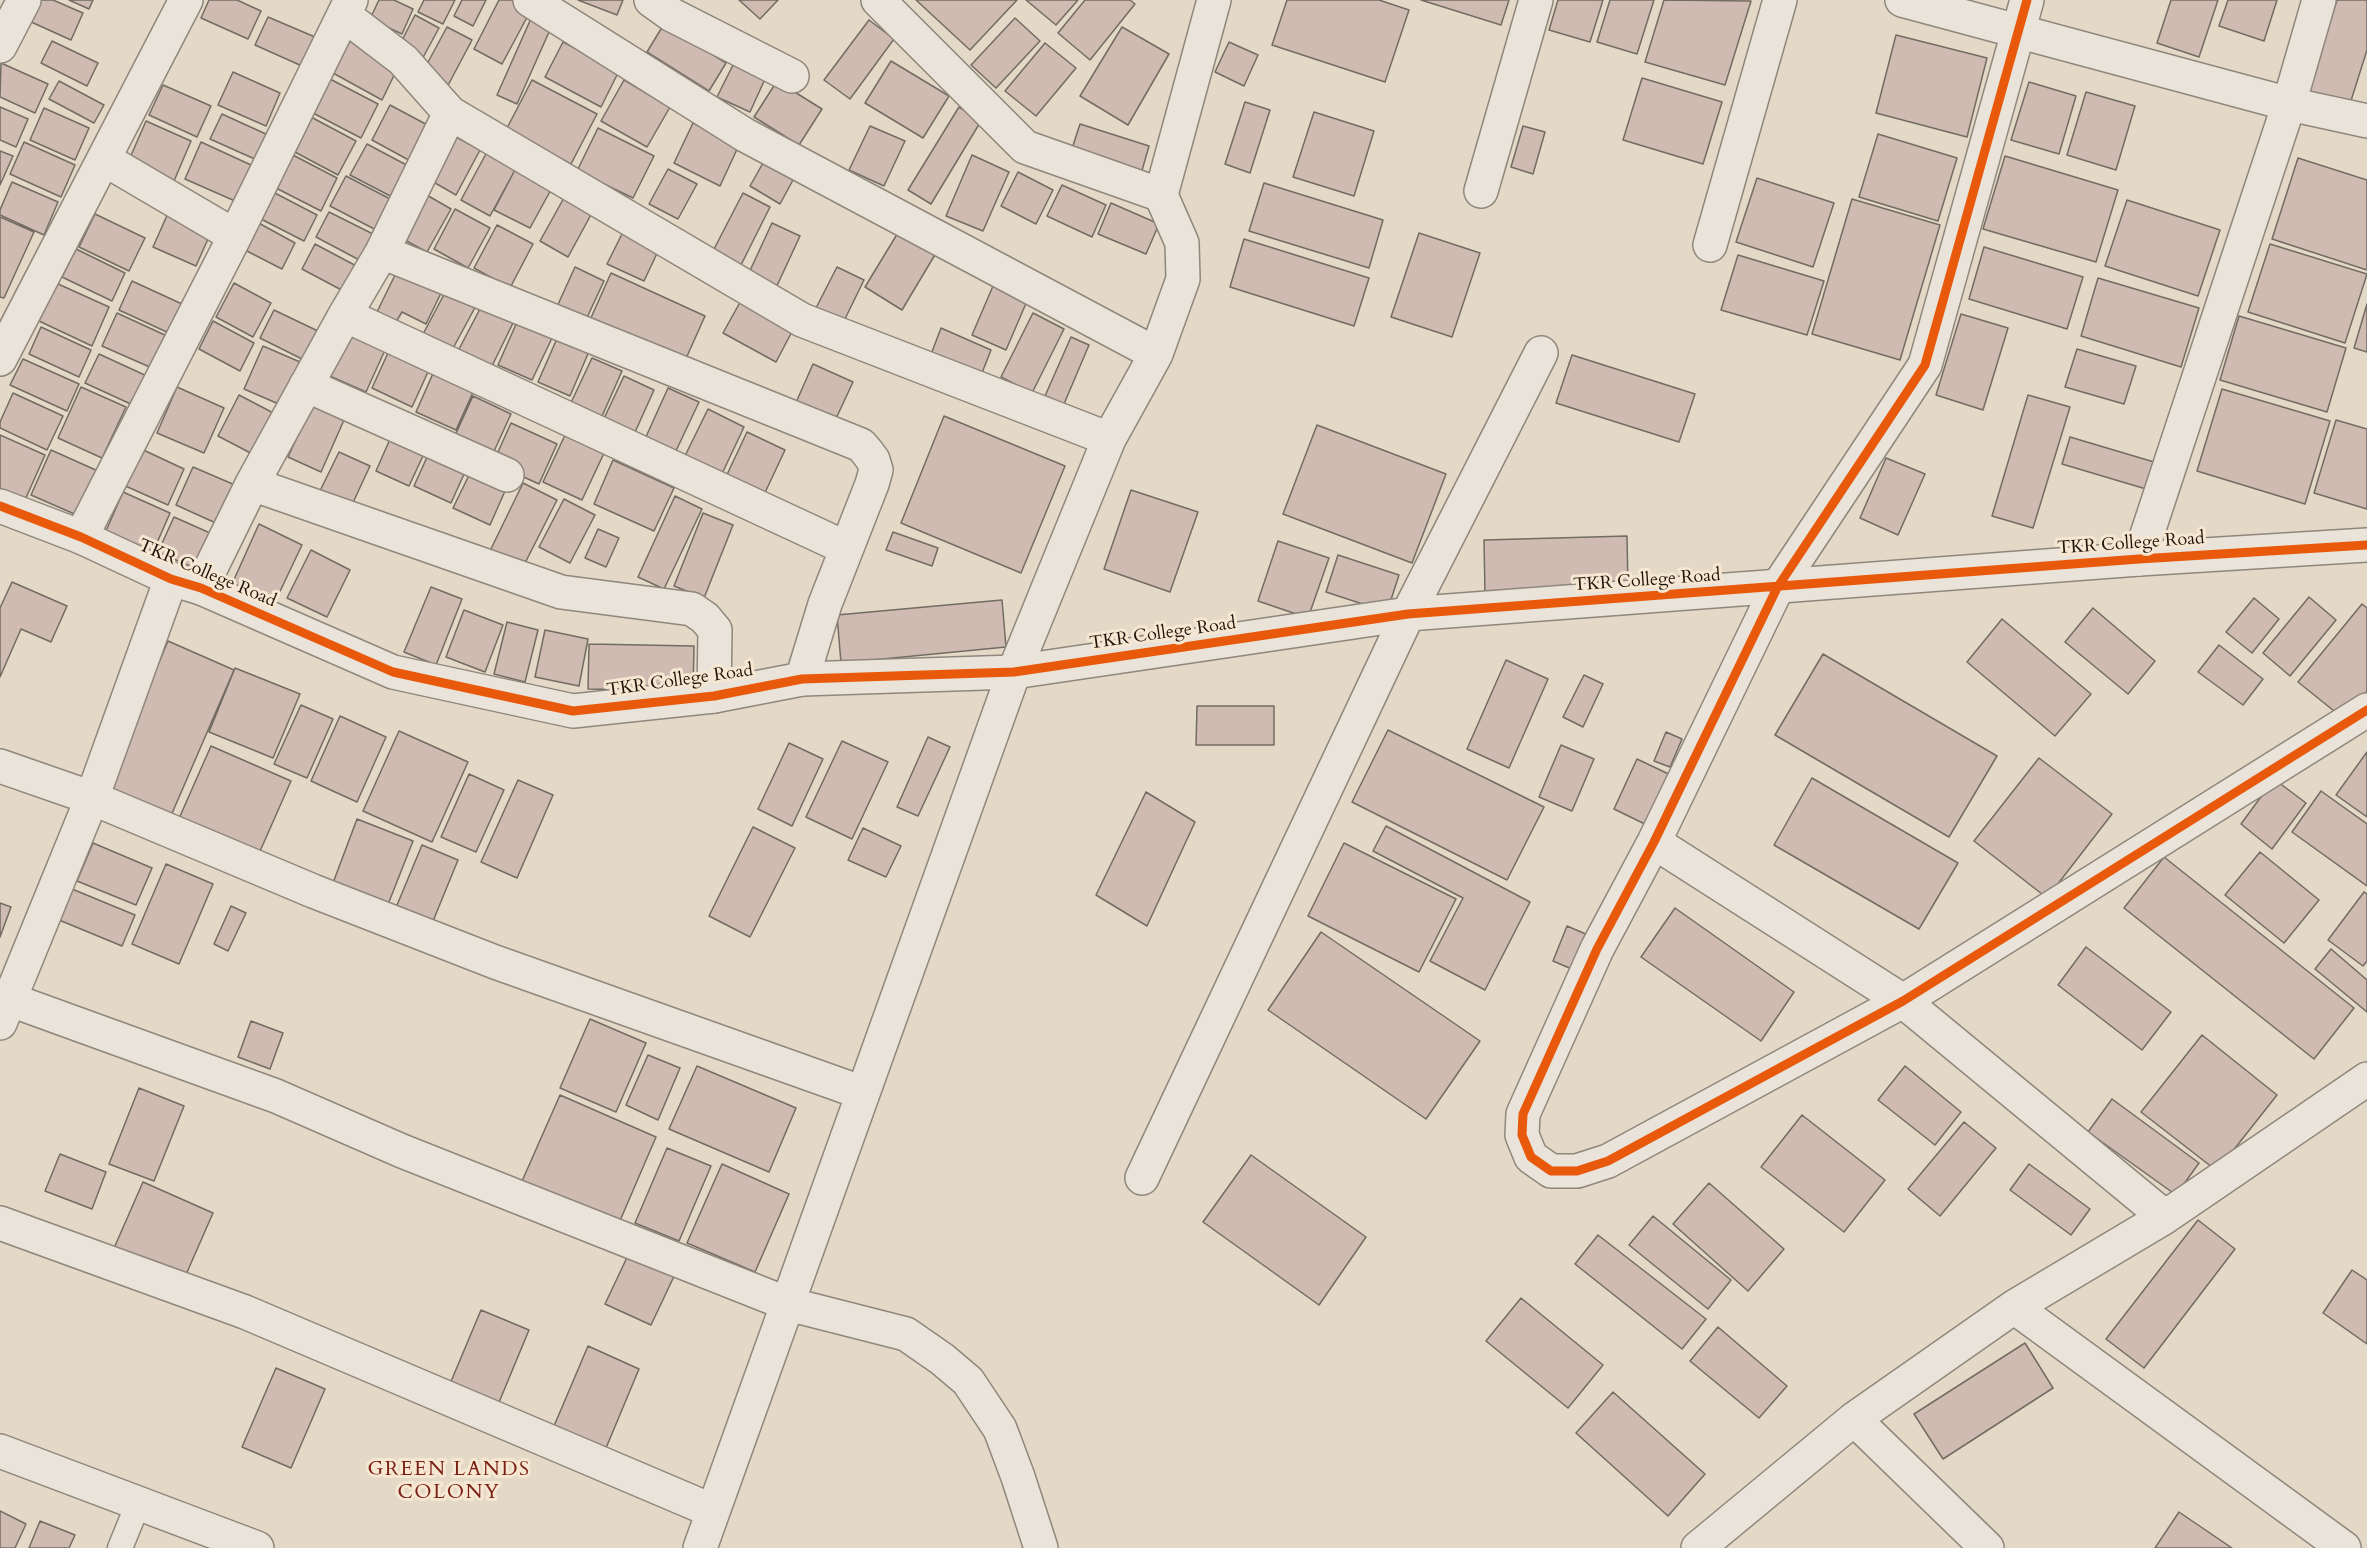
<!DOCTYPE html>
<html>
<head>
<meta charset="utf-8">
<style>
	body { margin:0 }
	canvas { display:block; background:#e4d8c6 }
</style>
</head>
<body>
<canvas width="2367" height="1548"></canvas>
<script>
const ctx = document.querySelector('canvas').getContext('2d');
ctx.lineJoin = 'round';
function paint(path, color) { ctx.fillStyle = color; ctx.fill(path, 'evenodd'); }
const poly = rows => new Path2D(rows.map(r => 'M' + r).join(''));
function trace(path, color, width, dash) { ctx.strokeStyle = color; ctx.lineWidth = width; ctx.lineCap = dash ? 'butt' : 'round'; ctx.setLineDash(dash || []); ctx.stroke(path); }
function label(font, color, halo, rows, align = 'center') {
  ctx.font = font + ' Cardo,serif'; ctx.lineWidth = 6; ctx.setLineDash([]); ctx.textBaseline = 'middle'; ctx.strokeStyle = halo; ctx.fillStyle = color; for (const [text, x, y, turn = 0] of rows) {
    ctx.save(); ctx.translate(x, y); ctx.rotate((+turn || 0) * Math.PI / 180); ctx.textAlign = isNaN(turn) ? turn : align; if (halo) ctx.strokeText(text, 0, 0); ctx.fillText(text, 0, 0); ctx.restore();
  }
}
const building = poly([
	[38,0,53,0,83,13,71,40,29,21,38,0],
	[69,0,93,0,89,9,69,0],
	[209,0,237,0,261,11,248,39,201,18,209,0],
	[379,0,394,0,413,9,402,34,370,19,379,0],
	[424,0,455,0,443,24,418,12,424,0],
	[462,0,486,0,473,26,454,16,462,0],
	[499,0,516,0,532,8,502,64,474,49,499,0],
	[578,0,623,0,617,15,578,0],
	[739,0,778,0,760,19,739,0],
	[916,0,1017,0,970,50,916,0],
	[1026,0,1078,0,1056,25,1026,0],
	[1085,0,1130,0,1135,4,1090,60,1058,33,1085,0],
	[1287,0,1379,0,1409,10,1385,82,1272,45,1287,0],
	[1421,0,1509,0,1501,25,1421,0],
	[1558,0,1603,0,1590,42,1549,30,1558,0],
	[1610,0,1654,0,1637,54,1597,42,1610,0],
	[1664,0,1751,1,1725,85,1645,62,1664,0],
	[2171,0,2218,0,2199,57,2157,43,2171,0],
	[2228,0,2277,0,2264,41,2219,26,2228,0],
	[2337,0,2367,0,2367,50,2349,107,2306,94,2337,0],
	[533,14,553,23,517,104,497,95,533,14],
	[415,15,439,28,420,63,397,50,415,15],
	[268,17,315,37,302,66,255,45,268,17],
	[1015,18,1040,41,996,88,971,65,1015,18],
	[869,20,894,39,850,99,824,80,869,20],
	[664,24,726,63,709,91,647,52,664,24],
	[447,27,472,40,445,91,420,77,447,27],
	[1122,27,1169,54,1128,125,1080,96,1122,27],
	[1896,35,1987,58,1967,137,1876,113,1896,35],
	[351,38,400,63,382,100,333,73,351,38],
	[52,41,98,63,87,86,41,63,52,41],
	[563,42,619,71,601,107,545,77,563,42],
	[1229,42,1258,55,1244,86,1215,72,1229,42],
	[1045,43,1076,68,1036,116,1005,91,1045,43],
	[891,61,949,96,923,138,865,103,891,61],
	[1,63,48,84,35,113,0,97,1,63],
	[733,65,765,79,750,112,717,97,733,65],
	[233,72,280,93,266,126,218,105,233,72],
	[1642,78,1722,102,1703,164,1623,140,1642,78],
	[330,79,378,104,361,138,313,113,330,79],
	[532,80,597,114,571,164,506,130,532,80],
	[624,80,670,107,647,147,601,121,624,80],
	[59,81,104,105,94,123,49,99,59,81],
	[777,81,822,109,799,145,754,117,777,81],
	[2029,82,2076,96,2059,154,2011,140,2029,82],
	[163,85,211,106,197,137,149,115,163,85],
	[2086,92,2135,106,2116,170,2067,155,2086,92],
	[1245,102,1270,110,1250,173,1225,164,1245,102],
	[390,105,435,129,416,164,372,140,390,105],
	[0,107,28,119,16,147,0,140,0,107],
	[959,107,981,121,931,204,908,190,959,107],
	[44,108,89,128,75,160,30,140,44,108],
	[1314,112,1374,131,1354,196,1293,177,1314,112],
	[222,114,268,135,257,160,210,139,222,114],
	[311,117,356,141,338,175,293,151,311,117],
	[146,121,191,141,174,181,129,160,146,121],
	[693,123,739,145,720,186,674,163,693,123],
	[1080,124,1149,146,1139,181,1069,158,1080,124],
	[870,126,905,141,884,186,849,170,870,126],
	[1523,126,1545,132,1533,174,1511,167,1523,126],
	[598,128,654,156,633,198,577,171,598,128],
	[447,132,480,150,456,195,423,176,447,132],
	[1878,134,1957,158,1938,221,1859,197,1878,134],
	[24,142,75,165,61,197,10,174,24,142],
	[201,142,251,165,235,201,185,179,201,142],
	[367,144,414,169,398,200,350,175,367,144],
	[0,151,13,156,0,185,0,151],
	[487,152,516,168,490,216,461,200,487,152],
	[291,154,337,178,321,211,274,187,291,154],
	[972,155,1009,172,983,231,946,216,972,155],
	[2005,156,2118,190,2096,262,1983,229,2005,156],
	[2298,158,2367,180,2367,270,2272,239,2298,158],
	[763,163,793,180,780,204,750,186,763,163],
	[517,166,553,186,530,228,494,210,517,166],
	[668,169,697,184,678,219,649,204,668,169],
	[1018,172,1053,190,1036,224,1001,206,1018,172],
	[346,176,396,202,380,232,330,206,346,176],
	[1757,178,1834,203,1813,267,1736,242,1757,178],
	[12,182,58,202,44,235,0,215,0,210,12,182],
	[1264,183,1383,220,1369,268,1249,231,1264,183],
	[1062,185,1106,205,1092,237,1047,216,1062,185],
	[271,191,317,215,304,241,257,217,271,191],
	[743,193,770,207,741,265,713,251,743,193],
	[425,194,451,209,427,252,401,238,425,194],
	[565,196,593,211,568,257,540,241,565,196],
	[1852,199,1940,225,1900,360,1812,334,1852,199],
	[2127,200,2220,230,2198,296,2105,266,2127,200],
	[1111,203,1159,224,1146,254,1098,234,1111,203],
	[455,209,490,228,468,268,434,249,455,209],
	[169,211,212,230,196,266,153,247,169,211],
	[329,212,379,237,365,263,316,237,329,212],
	[95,214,145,238,129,271,79,247,95,214],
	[0,217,34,232,4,298,0,297,0,217],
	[255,221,295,243,282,269,241,248,255,221],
	[772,223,800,236,775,290,747,277,772,223],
	[497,225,533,244,510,288,474,268,497,225],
	[624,230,660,247,644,281,607,264,624,230],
	[899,231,936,253,902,310,865,287,899,231],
	[1419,233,1480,253,1452,337,1391,317,1419,233],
	[1244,239,1369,278,1354,326,1230,287,1244,239],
	[315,244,362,269,349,294,302,269,315,244],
	[2270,244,2367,274,2345,343,2248,312,2270,244],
	[1984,247,2083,277,2067,329,1969,299,1984,247],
	[76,249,125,273,112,301,62,277,76,249],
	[1738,255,1824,281,1807,335,1721,310,1738,255],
	[575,267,604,281,584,324,555,311,575,267],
	[837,267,864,280,842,325,815,310,837,267],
	[398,269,442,291,426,324,402,312,393,327,374,318,398,269],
	[611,273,705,316,684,363,590,320,611,273],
	[2098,278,2199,308,2181,367,2081,336,2098,278],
	[132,281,182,304,169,333,119,310,132,281],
	[56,283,109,307,92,346,39,321,56,283],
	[234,283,271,303,253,337,216,317,234,283],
	[993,286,1027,301,1006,350,972,335,993,286],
	[448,287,478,302,451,352,422,336,448,287],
	[744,295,796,324,776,362,723,333,744,295],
	[2367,304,2367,352,2354,348,2367,304],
	[482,305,514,321,491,368,458,351,482,305],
	[274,310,320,332,306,361,260,338,274,310],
	[117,313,167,336,152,368,102,346,117,313],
	[1033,313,1064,329,1032,393,1001,377,1033,313],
	[1961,314,2008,328,1983,410,1936,395,1961,314],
	[2239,316,2346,348,2327,412,2220,380,2239,316],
	[213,321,254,343,240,371,199,349,213,321],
	[517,322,552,338,532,380,498,365,517,322],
	[41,327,91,350,79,377,29,354,41,327],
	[941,328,991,350,980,378,930,357,941,328],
	[342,330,385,350,366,392,323,373,342,330],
	[559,334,590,349,570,396,538,382,559,334],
	[1071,337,1089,345,1064,404,1045,396,1071,337],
	[393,342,433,361,412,407,372,388,393,342],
	[263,346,300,362,281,405,244,389,263,346],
	[2077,349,2136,366,2124,404,2065,387,2077,349],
	[99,354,149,377,135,406,85,383,99,354],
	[1572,355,1695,394,1679,442,1556,403,1572,355],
	[592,358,622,371,599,423,568,409,592,358],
	[23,359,79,384,67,411,10,385,23,359],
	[813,364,853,382,833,425,794,407,813,364],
	[435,369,475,388,456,430,416,412,435,369],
	[624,376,654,390,631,441,600,427,624,376],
	[81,387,126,407,102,458,58,438,81,387],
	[177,387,224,408,204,453,157,433,177,387],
	[668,388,699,402,675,453,645,439,668,388],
	[2222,389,2330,421,2305,504,2197,471,2222,389],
	[13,393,63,416,47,450,0,428,0,422,13,393],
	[239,395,281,417,260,458,218,436,239,395],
	[2028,395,2070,407,2033,528,1992,516,2028,395],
	[316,396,348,411,321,472,288,457,316,396],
	[473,396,511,414,490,460,452,442,473,396],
	[708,409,744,427,720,478,683,460,708,409],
	[944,416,1065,466,1021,573,901,523,944,416],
	[2336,420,2367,429,2367,509,2314,493,2336,420],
	[511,423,557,444,539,484,493,463,511,423],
	[1317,425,1446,474,1412,563,1283,514,1317,425],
	[394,430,428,445,409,486,376,471,394,430],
	[747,432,785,450,762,499,724,481,747,432],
	[566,433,605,451,582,500,543,482,566,433],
	[0,435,45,455,25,500,0,489,0,435],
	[2070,437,2154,462,2146,489,2062,464,2070,437],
	[432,446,469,463,451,503,414,486,432,446],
	[137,447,184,469,168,505,121,484,137,447],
	[51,450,98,471,79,516,31,495,51,450],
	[339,452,370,466,350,509,318,495,339,452],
	[1886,458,1925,474,1898,535,1860,518,1886,458],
	[613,460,674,488,654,531,594,504,613,460],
	[474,465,509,482,490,525,453,508,474,465],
	[193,467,235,485,218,524,176,505,193,467],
	[523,483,557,500,521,571,488,555,523,483],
	[1131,490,1198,512,1170,592,1104,569,1131,490],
	[123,492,170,513,153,552,106,531,123,492],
	[675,496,702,509,664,589,638,577,675,496],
	[564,499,595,515,570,563,539,547,564,499],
	[703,513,733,525,704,598,674,586,703,513],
	[174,517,219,537,203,572,158,552,174,517],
	[259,524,302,545,274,604,232,584,259,524],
	[598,529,619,538,606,567,585,558,598,529],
	[893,532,938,548,932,566,886,550,893,532],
	[1627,536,1628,590,1485,594,1484,540,1627,536],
	[1278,541,1329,558,1308,618,1258,601,1278,541],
	[311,550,350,570,327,617,287,598,311,550],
	[1338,555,1399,575,1387,612,1326,592,1338,555],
	[12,582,67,606,51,642,21,629,0,677,0,608,12,582],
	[431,587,462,599,436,665,404,652,431,587],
	[2309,597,2336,620,2290,676,2263,653,2309,597],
	[2254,598,2279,619,2252,653,2226,632,2254,598],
	[1002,600,1006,647,841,663,837,615,1002,600],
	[2362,604,2367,608,2367,691,2344,719,2298,682,2362,604],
	[2093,608,2155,661,2128,694,2065,642,2093,608],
	[464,610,503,625,485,672,446,657,464,610],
	[2002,619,2091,694,2055,736,1967,662,2002,619],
	[507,622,538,630,525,682,494,674,507,622],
	[545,630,588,639,579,686,535,677,545,630],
	[168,641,234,670,170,818,105,790,168,641],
	[589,644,694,646,693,691,588,689,589,644],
	[2219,645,2263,679,2243,705,2198,672,2219,645],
	[1823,654,1997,756,1949,837,1775,735,1823,654],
	[1506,660,1548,679,1509,768,1467,749,1506,660],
	[235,668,300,694,273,758,209,732,235,668],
	[1584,675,1603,684,1583,727,1563,717,1584,675],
	[301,705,333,719,307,778,274,764,301,705],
	[1197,706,1274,706,1274,745,1196,745,1197,706],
	[340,716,386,737,357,802,311,781,340,716],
	[1388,730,1544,807,1507,880,1352,802,1388,730],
	[399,731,468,762,432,842,363,811,399,731],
	[1666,732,1682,739,1670,767,1654,761,1666,732],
	[928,737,950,747,918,816,897,807,928,737],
	[842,741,888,762,852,839,806,817,842,741],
	[789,743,823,759,792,826,758,809,789,743],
	[1561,745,1594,759,1572,811,1539,797,1561,745],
	[211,746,291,781,257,858,177,823,211,746],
	[2367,752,2367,817,2336,795,2367,752],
	[2039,758,2112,814,2047,898,1974,841,2039,758],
	[1637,759,1677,778,1653,828,1614,809,1637,759],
	[469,774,504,790,476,852,441,837,469,774],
	[1812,778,1958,863,1919,929,1774,845,1812,778],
	[2274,779,2306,803,2272,849,2241,824,2274,779],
	[518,780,553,795,517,878,481,862,518,780],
	[2321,791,2367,824,2367,886,2292,832,2321,791],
	[1146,792,1195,822,1147,926,1096,895,1146,792],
	[357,819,413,841,385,912,330,891,357,819],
	[1386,826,1530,902,1485,990,1430,961,1463,898,1373,851,1386,826],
	[753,827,795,848,750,937,709,916,753,827],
	[863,828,901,846,886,877,848,860,863,828],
	[93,843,152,868,136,905,77,881,93,843],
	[1344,843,1456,899,1419,972,1308,916,1344,843],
	[422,845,458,860,431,926,395,910,422,845],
	[2260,852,2319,900,2284,943,2225,895,2260,852],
	[2164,857,2354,1008,2314,1059,2124,908,2164,857],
	[166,864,213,884,179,964,132,944,166,864],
	[72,889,135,915,122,946,59,920,72,889],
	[2364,892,2367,894,2367,961,2363,966,2328,940,2364,892],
	[0,903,11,907,0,937,0,903],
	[231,906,246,913,228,951,214,944,231,906],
	[1675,908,1794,992,1761,1041,1641,957,1675,908],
	[1567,926,1595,938,1581,973,1553,961,1567,926],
	[1321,932,1480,1041,1426,1119,1268,1010,1321,932],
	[2086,947,2171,1012,2142,1050,2058,985,2086,947],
	[2331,949,2367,980,2367,1012,2315,969,2331,949],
	[590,1019,646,1043,616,1112,560,1088,590,1019],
	[251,1021,283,1033,270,1069,238,1057,251,1021],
	[2202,1035,2277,1095,2217,1171,2141,1112,2202,1035],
	[648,1055,680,1068,658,1120,626,1105,648,1055],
	[697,1066,796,1108,769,1172,669,1129,697,1066],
	[1905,1066,1961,1112,1935,1145,1878,1100,1905,1066],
	[139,1088,184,1106,154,1181,109,1164,139,1088],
	[560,1095,656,1137,616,1230,519,1188,560,1095],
	[2112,1099,2199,1163,2176,1195,2088,1132,2112,1099],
	[1802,1115,1885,1180,1844,1232,1761,1167,1802,1115],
	[1964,1122,1996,1148,1940,1216,1908,1189,1964,1122],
	[667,1148,711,1166,679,1241,635,1223,667,1148],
	[60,1154,106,1172,92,1209,45,1191,60,1154],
	[1251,1155,1366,1237,1319,1305,1203,1222,1251,1155],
	[722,1164,789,1194,755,1272,687,1243,722,1164],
	[2029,1164,2090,1209,2071,1235,2010,1190,2029,1164],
	[143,1182,213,1213,181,1286,111,1255,143,1182],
	[1709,1183,1784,1249,1748,1291,1673,1224,1709,1183],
	[1653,1216,1731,1280,1708,1309,1629,1245,1653,1216],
	[2198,1220,2235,1249,2144,1368,2106,1339,2198,1220],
	[1598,1235,1706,1319,1682,1349,1575,1264,1598,1235],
	[631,1249,677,1270,651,1325,605,1304,631,1249],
	[2352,1270,2367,1280,2367,1344,2323,1313,2352,1270],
	[1521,1298,1603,1365,1568,1408,1486,1341,1521,1298],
	[481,1310,529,1330,495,1412,447,1391,481,1310],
	[1718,1327,1787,1386,1759,1418,1690,1361,1718,1327],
	[2025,1343,2053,1388,1943,1459,1914,1414,2025,1343],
	[588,1346,639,1369,606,1448,554,1426,588,1346],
	[276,1368,325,1389,291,1468,242,1447,276,1368],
	[1613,1392,1705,1474,1668,1516,1576,1433,1613,1392],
	[0,1511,26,1524,15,1548,0,1548,0,1511],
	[2179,1512,2232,1548,2155,1548,2179,1512],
	[40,1521,75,1535,69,1548,29,1548,40,1521]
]);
paint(building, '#cfbbb1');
trace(building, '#736c62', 1.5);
const service = poly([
	[120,1548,138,1504]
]);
const minor = poly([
	[530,0,745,135,1156,354],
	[651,0,672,15,792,76],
	[878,0,1025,147,1161,195],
	[1902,0,2289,104,2367,121],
	[2027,0,1925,365,1777,588,1654,842,1597,949,1523,1114,1522,1135,1531,1157,1551,1171,1577,1171,1608,1161,1903,1001,2367,710],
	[344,15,403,60,450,113,802,320,1109,439],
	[0,46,24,0],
	[104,159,235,236],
	[1481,191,1536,0],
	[1710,245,1780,0],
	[382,252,861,445,867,452,873,460,876,470,872,484,825,604,802,679],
	[345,315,846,548],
	[0,359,186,0],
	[306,385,507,475],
	[252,484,561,592,692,609,705,618,715,630,714,696],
	[81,537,235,236,351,0],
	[2139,559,2289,104,2319,0],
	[201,588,252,484,345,315,382,252,450,113],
	[0,766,92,798,313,891,495,962,863,1093],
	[1654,842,1903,1001,2165,1217],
	[0,996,276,1096,402,1151,788,1304,906,1334,942,1359,968,1381,1000,1429,1018,1477,1041,1548],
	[0,1023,92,798,171,579],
	[1142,1178,1408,614,1541,353],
	[0,1223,245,1312,713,1511],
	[2014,1307,2344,1548],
	[1854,1419,1987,1548],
	[0,1451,257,1548],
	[700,1548,1014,672,1109,439,1156,354,1183,279,1182,243,1161,195,1214,0],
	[1698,1548,1854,1419,2014,1307,2165,1217,2367,1079]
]);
const tertiary = poly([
	[0,506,81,537,171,579,201,588,393,672,573,711,714,696,802,679,1014,672,1408,614,2139,559,2367,545]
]);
trace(service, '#8f877c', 27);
trace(minor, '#8f877c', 36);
trace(tertiary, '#8f877c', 36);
trace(service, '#e9e3da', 24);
trace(minor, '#e9e3da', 33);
trace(tertiary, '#e9e3da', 33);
trace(poly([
	[2027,0,1925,365,1777,588,1654,842,1597,949,1523,1114,1522,1135,1531,1157,1551,1171,1577,1171,1608,1161,1903,1001,2367,710],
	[0,506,81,537,171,579,201,588,393,672,573,711,714,696,802,679,1014,672,1408,614,2139,559,2367,545]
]), '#e8590c', 9);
label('18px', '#1e1409', '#f6e7d2', [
	["TKR College Road",2131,544,-4],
	["TKR College Road",207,574,23],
	["TKR College Road",1647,581,-4],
	["TKR College Road",1163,634,-8],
	["TKR College Road",680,681,-8]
]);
ctx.letterSpacing = '1.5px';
label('20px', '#7a1f14', '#f6e7d2', [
	["GREEN LANDS",449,1470],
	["COLONY",449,1493]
]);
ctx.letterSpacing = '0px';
</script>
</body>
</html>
